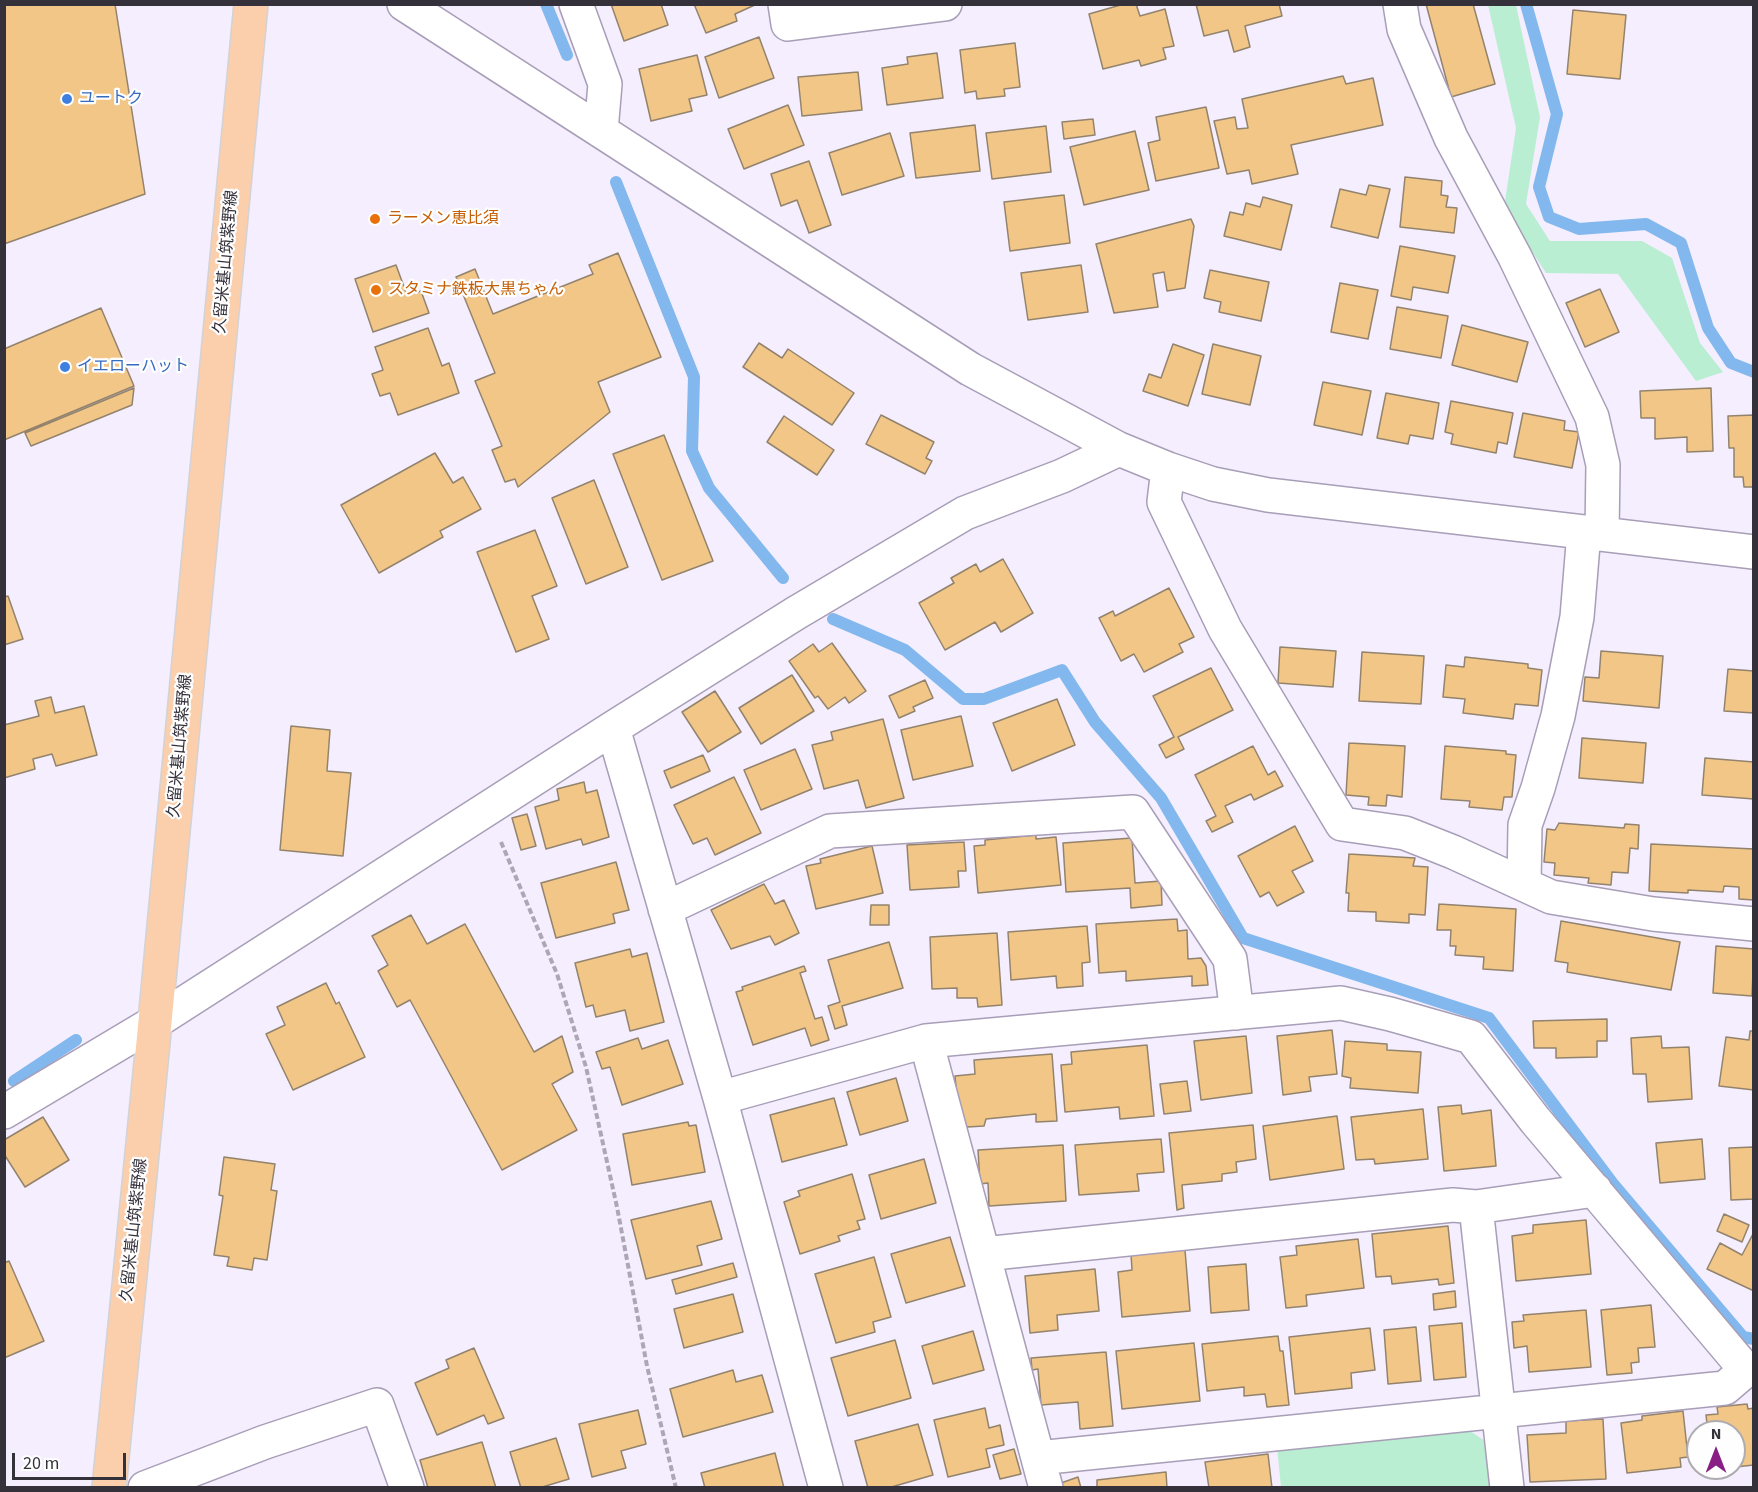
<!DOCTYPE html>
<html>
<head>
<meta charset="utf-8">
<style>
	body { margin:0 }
	#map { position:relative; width:1758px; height:1492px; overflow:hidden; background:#f4eefe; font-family:"Source Sans 3",sans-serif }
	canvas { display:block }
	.frame { position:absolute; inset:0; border:6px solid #35313b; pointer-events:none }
	.north { position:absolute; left:1686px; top:1420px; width:60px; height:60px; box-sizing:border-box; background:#fefefe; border:2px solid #aeacb0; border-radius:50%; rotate:0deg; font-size:16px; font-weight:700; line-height:24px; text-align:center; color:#35313b }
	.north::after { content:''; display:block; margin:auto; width:21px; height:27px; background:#891f85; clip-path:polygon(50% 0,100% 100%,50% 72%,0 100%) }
	.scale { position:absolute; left:12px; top:1453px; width:114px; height:27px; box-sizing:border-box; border:3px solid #35313b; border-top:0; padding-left:8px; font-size:18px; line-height:21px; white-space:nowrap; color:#35313b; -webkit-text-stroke:4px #fefefe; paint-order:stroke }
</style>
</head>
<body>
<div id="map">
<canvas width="1758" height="1492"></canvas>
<div class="frame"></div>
<div class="north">N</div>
<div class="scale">20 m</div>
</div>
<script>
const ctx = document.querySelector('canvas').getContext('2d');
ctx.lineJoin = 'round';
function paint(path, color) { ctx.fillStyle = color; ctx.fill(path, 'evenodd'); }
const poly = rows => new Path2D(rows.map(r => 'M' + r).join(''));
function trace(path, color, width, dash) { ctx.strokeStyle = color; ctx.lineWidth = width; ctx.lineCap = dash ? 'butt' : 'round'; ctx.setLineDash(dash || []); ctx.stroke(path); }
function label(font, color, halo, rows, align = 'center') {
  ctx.font = font + ' "Source Sans 3","Noto Sans JP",sans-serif'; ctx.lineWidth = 4.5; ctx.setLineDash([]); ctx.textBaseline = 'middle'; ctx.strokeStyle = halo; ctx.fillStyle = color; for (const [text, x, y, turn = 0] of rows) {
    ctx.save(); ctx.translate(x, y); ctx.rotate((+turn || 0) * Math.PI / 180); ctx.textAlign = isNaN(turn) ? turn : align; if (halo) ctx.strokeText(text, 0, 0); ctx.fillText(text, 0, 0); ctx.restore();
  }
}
paint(poly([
	[1488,5,1516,5,1540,117,1526,204,1550,241,1642,241,1672,258,1700,343,1723,372,1696,381,1618,274,1546,273,1504,208,1516,128],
	[1467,1429,1485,1441,1489,1487,1281,1487,1277,1447]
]), '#baeed2');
trace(poly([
	[546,4,567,55],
	[1526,4,1557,114,1539,187,1549,217,1579,229,1646,224,1681,243,1708,328,1731,363,1754,372],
	[616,182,694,377,692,451,709,488,783,578],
	[833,619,905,650,963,699,984,699,1062,670,1095,722,1161,798,1243,938,1489,1018,1614,1185,1743,1337,1754,1339],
	[14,1081,76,1040]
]), '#82b8ed', 12);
const building = poly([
	[4,4,115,4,145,194,4,244,4,4],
	[611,4,661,4,668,25,624,41,611,4],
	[694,4,757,4,735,14,737,21,706,33,694,4],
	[1124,4,1136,4,1140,16,1165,9,1174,46,1163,48,1166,59,1141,66,1139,60,1103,69,1089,14,1124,4],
	[1196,4,1279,4,1282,16,1245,26,1250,47,1234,52,1228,30,1204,36,1196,4],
	[1426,4,1473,4,1495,84,1451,97,1426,4],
	[1573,10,1626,15,1620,79,1567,74,1573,10],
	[759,37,774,78,719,98,705,57,759,37],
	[1015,43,1020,87,1004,89,1005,96,977,99,976,91,965,93,960,50,1015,43],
	[937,53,943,98,887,105,882,68,908,64,907,57,937,53],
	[697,55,707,95,689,99,692,111,651,121,639,69,697,55],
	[858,72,862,110,802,116,798,77,858,72],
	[1343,76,1346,84,1373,78,1383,125,1291,145,1298,174,1252,184,1249,170,1227,174,1214,121,1235,117,1237,129,1248,128,1242,99,1343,76],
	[788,105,804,145,744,169,728,129,788,105],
	[1206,107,1219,168,1156,181,1148,143,1160,140,1156,117,1206,107],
	[1093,119,1095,135,1064,139,1062,122,1093,119],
	[975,125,980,171,916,178,910,133,975,125],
	[1046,126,1051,172,992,179,986,133,1046,126],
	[1135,131,1149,190,1084,205,1070,147,1135,131],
	[890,133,904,176,842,195,829,153,890,133],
	[809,161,831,225,809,233,797,200,781,206,771,174,809,161],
	[1405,177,1442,181,1441,195,1448,196,1446,207,1457,208,1454,233,1400,227,1405,177],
	[1369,185,1390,189,1378,238,1331,227,1340,189,1366,195,1369,185],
	[1064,195,1070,243,1010,251,1004,202,1064,195],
	[1263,197,1292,205,1281,250,1224,236,1230,212,1243,215,1246,203,1260,207,1263,197],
	[1191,219,1194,226,1185,288,1167,291,1164,272,1153,274,1158,307,1114,313,1096,244,1191,219],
	[1400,246,1455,256,1448,293,1413,287,1411,300,1391,296,1400,246],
	[618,253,661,357,598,382,610,412,518,487,515,479,505,482,492,450,502,446,475,381,495,373,456,277,475,269,493,314,593,274,589,265,618,253],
	[396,265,407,295,421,291,429,313,373,332,355,279,396,265],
	[1081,265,1088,312,1028,320,1021,273,1081,265],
	[1210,270,1269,282,1261,321,1219,312,1221,302,1204,298,1210,270],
	[1340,283,1378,290,1368,339,1331,332,1340,283],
	[1600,289,1619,332,1585,347,1566,303,1600,289],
	[1397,307,1448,316,1441,358,1390,349,1397,307],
	[101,308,134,386,4,440,4,349,101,308],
	[1462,325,1528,342,1517,382,1452,365,1462,325],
	[428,328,442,366,449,363,459,393,398,415,390,393,380,396,372,374,383,370,375,347,428,328],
	[759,343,782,358,788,349,854,393,832,425,743,367,759,343],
	[1173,344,1204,355,1188,406,1143,391,1149,374,1161,378,1173,344],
	[1213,344,1261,356,1250,405,1202,394,1213,344],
	[1323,382,1371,391,1362,435,1314,425,1323,382],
	[134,388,132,405,31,446,25,433,134,388],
	[1711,388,1713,451,1687,452,1687,437,1655,439,1655,418,1641,418,1640,391,1711,388],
	[1386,393,1439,403,1433,439,1410,435,1408,444,1377,438,1386,393],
	[1451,401,1513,413,1507,444,1498,442,1496,453,1451,444,1453,434,1445,432,1451,401],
	[1523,413,1565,421,1564,430,1579,432,1572,468,1514,457,1523,413],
	[881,415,934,442,926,458,932,461,925,474,866,444,881,415],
	[1754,415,1754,487,1744,487,1743,477,1734,477,1734,448,1729,448,1728,416,1754,415],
	[784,416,834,450,817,475,767,442,784,416],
	[664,435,713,561,662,580,613,454,664,435],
	[435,453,453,483,463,477,481,509,440,531,443,537,379,573,341,505,435,453],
	[594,480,628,567,586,584,552,498,594,480],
	[535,530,557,586,532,596,549,639,516,652,477,552,535,530],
	[1003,559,1033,613,1001,632,995,622,945,650,919,603,954,583,951,578,976,564,980,572,1003,559],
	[1169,588,1194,637,1179,644,1183,652,1144,672,1134,654,1121,661,1099,618,1113,611,1115,616,1169,588],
	[8,596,23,639,4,645,4,597,8,596],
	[832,643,866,691,849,703,845,697,828,709,818,696,815,698,789,661,813,644,819,652,832,643],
	[1280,647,1336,651,1333,687,1278,683,1280,647],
	[1601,651,1663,656,1659,708,1583,701,1585,677,1599,678,1601,651],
	[1362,652,1424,656,1421,704,1359,701,1362,652],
	[1465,657,1528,664,1528,668,1542,670,1538,706,1515,704,1513,719,1463,713,1465,699,1443,697,1446,665,1464,667,1465,657],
	[1211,668,1233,710,1178,737,1184,749,1166,758,1159,745,1174,737,1153,696,1211,668],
	[1728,669,1754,671,1754,713,1724,711,1728,669],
	[792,675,814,711,761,744,739,708,792,675],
	[925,680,933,698,913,707,915,711,899,718,889,696,925,680],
	[715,691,741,732,708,752,682,712,715,691],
	[51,697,55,713,84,706,97,755,56,766,52,754,33,759,35,769,4,778,4,725,39,716,35,701,51,697],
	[1057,699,1075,745,1012,771,993,723,1057,699],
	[961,716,973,766,913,780,901,730,961,716],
	[883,719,904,798,866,808,858,780,824,789,812,745,833,740,831,732,883,719],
	[291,726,330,730,327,771,351,773,343,856,280,850,291,726],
	[1582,738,1646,743,1643,783,1579,778,1582,738],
	[1349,743,1405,746,1402,797,1387,795,1386,806,1368,805,1369,797,1346,795,1349,743],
	[1253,746,1268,775,1275,771,1283,786,1254,800,1251,794,1225,806,1233,822,1212,832,1206,821,1216,816,1195,775,1253,746],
	[1445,746,1506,751,1506,754,1516,755,1512,797,1504,797,1502,810,1469,807,1470,801,1441,799,1445,746],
	[795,749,812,789,761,810,744,770,795,749],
	[703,755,710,771,671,788,664,771,703,755],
	[1705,758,1754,762,1754,799,1702,795,1705,758],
	[734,777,761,833,715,855,707,838,693,844,674,805,734,777],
	[584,782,586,793,597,790,609,837,583,845,581,839,546,849,535,807,559,800,557,789,584,782],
	[527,814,536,846,521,850,512,818,527,814],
	[1559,823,1624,828,1625,824,1639,825,1638,849,1630,848,1628,873,1612,872,1611,885,1588,883,1589,878,1554,875,1555,863,1544,862,1547,829,1555,830,1559,823],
	[1295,826,1313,861,1292,871,1304,892,1277,906,1269,892,1260,897,1238,856,1295,826],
	[1036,835,1036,839,1056,837,1061,885,978,893,974,846,985,845,985,840,1036,835],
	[1132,838,1135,883,1161,881,1162,905,1131,908,1130,888,1066,892,1063,843,1132,838],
	[964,842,966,871,958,871,959,887,910,890,907,845,964,842],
	[1651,844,1754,849,1754,900,1739,899,1739,887,1724,886,1723,892,1688,890,1688,893,1649,891,1651,844],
	[872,846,883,893,816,909,806,866,821,863,820,859,872,846],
	[1349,854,1415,858,1413,866,1428,867,1425,915,1409,914,1409,923,1376,921,1376,912,1348,911,1349,893,1346,893,1349,854],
	[616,862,629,910,613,914,615,923,556,938,541,883,616,862],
	[764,884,775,904,784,900,799,933,775,945,770,936,731,949,711,910,764,884],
	[1439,904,1516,909,1513,971,1483,969,1484,957,1455,955,1456,946,1450,946,1451,930,1437,930,1439,904],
	[871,905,889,905,889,925,870,925,871,905],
	[411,915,427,944,465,924,534,1052,562,1036,573,1072,552,1084,577,1130,502,1170,410,1000,397,1007,378,971,388,965,372,936,411,915],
	[1177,919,1178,931,1187,930,1188,959,1201,958,1206,966,1208,985,1192,986,1192,976,1126,981,1126,971,1099,973,1096,924,1177,919],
	[1561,921,1680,942,1671,990,1567,972,1568,963,1555,961,1561,921],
	[1087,926,1090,962,1082,963,1083,986,1057,988,1056,976,1011,980,1008,932,1087,926],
	[997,933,1002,1005,978,1007,977,998,957,998,957,988,932,989,930,937,997,933],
	[889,942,903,988,842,1006,847,1025,835,1029,828,1006,840,1002,828,960,889,942],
	[1716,946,1754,949,1752,996,1713,993,1716,946],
	[630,949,632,957,647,953,664,1022,630,1031,625,1010,596,1017,593,1005,586,1007,575,963,630,949],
	[804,966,806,971,800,973,815,1019,822,1017,829,1040,811,1046,805,1028,753,1045,736,992,743,990,742,987,804,966],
	[326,983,336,1004,339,1002,365,1057,293,1090,266,1034,285,1025,277,1007,326,983],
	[1607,1019,1607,1041,1597,1041,1597,1057,1556,1058,1556,1048,1534,1048,1533,1021,1607,1019],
	[1332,1030,1337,1074,1309,1077,1311,1091,1283,1095,1277,1036,1332,1030],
	[1750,1031,1754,1031,1754,1090,1719,1086,1726,1037,1749,1040,1750,1031],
	[1246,1036,1252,1093,1201,1100,1194,1041,1246,1036],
	[1661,1036,1662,1048,1689,1047,1692,1099,1648,1102,1646,1074,1633,1074,1631,1038,1661,1036],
	[638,1038,642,1049,668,1040,683,1084,622,1105,610,1067,602,1069,596,1052,638,1038],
	[1345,1041,1387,1044,1387,1050,1421,1052,1418,1093,1350,1088,1351,1078,1342,1076,1345,1041],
	[1147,1045,1154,1116,1120,1119,1119,1107,1065,1112,1061,1065,1072,1064,1071,1052,1147,1045],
	[1052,1054,1057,1121,1036,1122,1036,1114,986,1119,984,1126,967,1127,958,1108,955,1076,975,1074,974,1060,1052,1054],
	[896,1078,908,1121,860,1135,847,1092,896,1078],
	[1187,1081,1191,1111,1164,1114,1160,1084,1187,1081],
	[834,1098,847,1145,782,1162,770,1115,834,1098],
	[1461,1105,1462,1114,1491,1110,1496,1166,1444,1171,1438,1107,1461,1105],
	[1423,1109,1428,1159,1375,1164,1374,1159,1356,1160,1351,1117,1423,1109],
	[1337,1116,1344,1169,1270,1180,1263,1126,1337,1116],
	[43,1117,69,1160,25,1187,4,1154,4,1140,43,1117],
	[688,1122,689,1126,696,1125,705,1172,632,1185,623,1134,688,1122],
	[1253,1125,1256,1159,1236,1162,1237,1172,1222,1174,1222,1181,1182,1185,1184,1208,1177,1210,1169,1133,1253,1125],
	[1161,1139,1164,1172,1137,1174,1139,1191,1079,1195,1075,1145,1161,1139],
	[1702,1139,1705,1179,1660,1183,1656,1143,1702,1139],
	[1063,1145,1066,1201,989,1206,988,1183,980,1184,978,1150,1063,1145],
	[1754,1147,1754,1199,1731,1200,1729,1148,1754,1147],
	[224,1157,275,1164,271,1190,277,1191,267,1260,254,1258,252,1270,227,1266,229,1257,214,1255,223,1196,219,1195,224,1157],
	[924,1159,936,1203,881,1219,869,1175,924,1159],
	[852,1174,865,1219,857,1221,860,1229,838,1236,840,1241,800,1254,784,1202,800,1196,798,1191,852,1174],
	[711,1201,722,1239,697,1246,702,1265,646,1279,631,1220,711,1201],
	[1724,1214,1749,1225,1742,1242,1717,1231,1724,1214],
	[1586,1220,1591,1274,1516,1281,1512,1236,1533,1233,1533,1225,1586,1220],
	[1448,1226,1454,1283,1439,1285,1438,1279,1392,1284,1391,1276,1376,1277,1372,1234,1448,1226],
	[1754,1232,1754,1291,1707,1269,1720,1243,1742,1255,1754,1232],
	[950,1237,965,1286,906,1303,891,1254,950,1237],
	[1358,1239,1364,1288,1306,1295,1307,1306,1286,1308,1280,1257,1297,1255,1296,1246,1358,1239],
	[1185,1250,1190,1311,1122,1317,1118,1272,1132,1270,1131,1254,1185,1250],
	[874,1257,891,1317,873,1322,875,1332,836,1343,815,1274,874,1257],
	[9,1261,44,1341,4,1358,4,1263,9,1261],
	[733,1263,737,1277,676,1294,672,1280,733,1263],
	[1246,1264,1249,1310,1211,1313,1208,1267,1246,1264],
	[1095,1269,1099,1311,1057,1315,1058,1330,1030,1333,1025,1276,1095,1269],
	[1455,1291,1456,1307,1434,1310,1433,1294,1455,1291],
	[733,1294,743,1332,684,1348,674,1309,733,1294],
	[1651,1305,1655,1347,1638,1348,1639,1362,1631,1363,1632,1373,1607,1375,1601,1310,1651,1305],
	[1586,1310,1591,1367,1529,1372,1527,1346,1514,1348,1512,1322,1524,1321,1523,1315,1586,1310],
	[1462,1323,1466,1377,1434,1380,1429,1326,1462,1323],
	[1416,1327,1421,1381,1388,1384,1384,1330,1416,1327],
	[1370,1328,1375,1370,1351,1373,1352,1388,1295,1394,1289,1337,1370,1328],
	[973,1331,984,1370,933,1384,922,1346,973,1331],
	[1278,1336,1280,1351,1283,1351,1289,1405,1267,1407,1265,1394,1244,1396,1244,1387,1207,1391,1202,1344,1278,1336],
	[895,1340,911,1398,848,1416,831,1358,895,1340],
	[1194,1343,1200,1401,1122,1409,1116,1351,1194,1343],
	[474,1348,504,1418,488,1424,484,1415,437,1435,415,1383,449,1368,446,1360,474,1348],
	[1106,1352,1113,1426,1080,1429,1078,1402,1041,1405,1038,1369,1032,1370,1031,1358,1106,1352],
	[733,1370,736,1382,762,1375,773,1412,683,1437,670,1389,733,1370],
	[1747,1404,1748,1409,1754,1408,1754,1465,1735,1467,1734,1432,1708,1432,1706,1415,1718,1414,1717,1407,1747,1404],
	[985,1408,989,1428,1000,1425,1004,1445,986,1449,990,1467,948,1477,934,1420,985,1408],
	[638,1410,646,1444,621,1451,626,1468,592,1477,579,1424,638,1410],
	[1683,1411,1688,1457,1680,1458,1681,1467,1627,1473,1621,1423,1642,1420,1642,1416,1683,1411],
	[1603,1419,1606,1479,1530,1482,1527,1435,1566,1433,1566,1421,1603,1419],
	[918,1424,933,1475,888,1488,868,1488,855,1441,918,1424],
	[556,1438,569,1479,539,1488,521,1488,510,1452,556,1438],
	[482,1442,496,1488,428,1488,420,1460,482,1442],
	[1014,1449,1021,1474,1000,1479,993,1455,1014,1449],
	[775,1453,784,1488,705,1488,701,1473,775,1453],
	[1268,1454,1272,1488,1209,1488,1205,1462,1268,1454],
	[1166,1472,1167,1488,1097,1488,1097,1480,1166,1472],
	[1078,1477,1081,1488,1063,1488,1061,1483,1078,1477]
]);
paint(building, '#f2c687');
trace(building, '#93836d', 1.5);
const minor = poly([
	[404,4,970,369,1119,449,1168,469,1213,484,1268,495,1754,552],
	[576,4,605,84,601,131],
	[785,4,788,24,945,4],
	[1400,4,1404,29,1451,138,1515,257,1592,417,1603,465,1602,534],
	[1168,469,1164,502,1225,629,1342,824,1405,833,1453,852,1551,897,1653,914,1754,924],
	[613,728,720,1098,826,1488],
	[1524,884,1525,825,1538,788,1558,716,1577,617,1584,532],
	[665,909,830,831,1133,812,1230,959,1237,1013],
	[926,1041,1046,1488],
	[720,1098,926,1041,1341,1003,1390,1014,1471,1037,1535,1120,1746,1370,1754,1370],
	[4,1112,155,1022,613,728,796,613,965,513,1062,476,1119,449],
	[984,1254,1453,1205,1476,1207],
	[1038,1458,1725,1388,1746,1370],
	[145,1488,265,1442,377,1405,407,1488],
	[1507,1488,1476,1207,1595,1190]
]);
const major = poly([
	[109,1488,155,1022,251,4]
]);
trace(minor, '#a89eb7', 36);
trace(major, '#d3d2d4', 36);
trace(poly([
	[501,842,557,974,586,1067,617,1207,647,1366,676,1488]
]), '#aca7b5', 4, [6, 3]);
trace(minor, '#fff', 33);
trace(major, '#fbcfac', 33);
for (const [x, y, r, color] of [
	[67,99,6,"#3f7fe0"],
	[375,219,6,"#e8710a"],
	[376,290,6,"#e8710a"],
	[65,367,6,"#3f7fe0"]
]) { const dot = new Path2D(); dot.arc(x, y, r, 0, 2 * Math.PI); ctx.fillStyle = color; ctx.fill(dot); trace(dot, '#fefefe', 2); }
label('16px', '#366cbe', '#fefefe', [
	["ユートク",79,99],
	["イエローハット",77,367]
], 'left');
label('16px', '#c56008', '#fefefe', [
	["ラーメン恵比須",387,219],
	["スタミナ鉄板大黒ちゃん",388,290]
], 'left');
label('16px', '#35313b', '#fefefe', [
	["久留米基山筑紫野線",227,262,-85],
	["久留米基山筑紫野線",181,746,-85],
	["久留米基山筑紫野線",135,1230,-84]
]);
</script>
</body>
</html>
